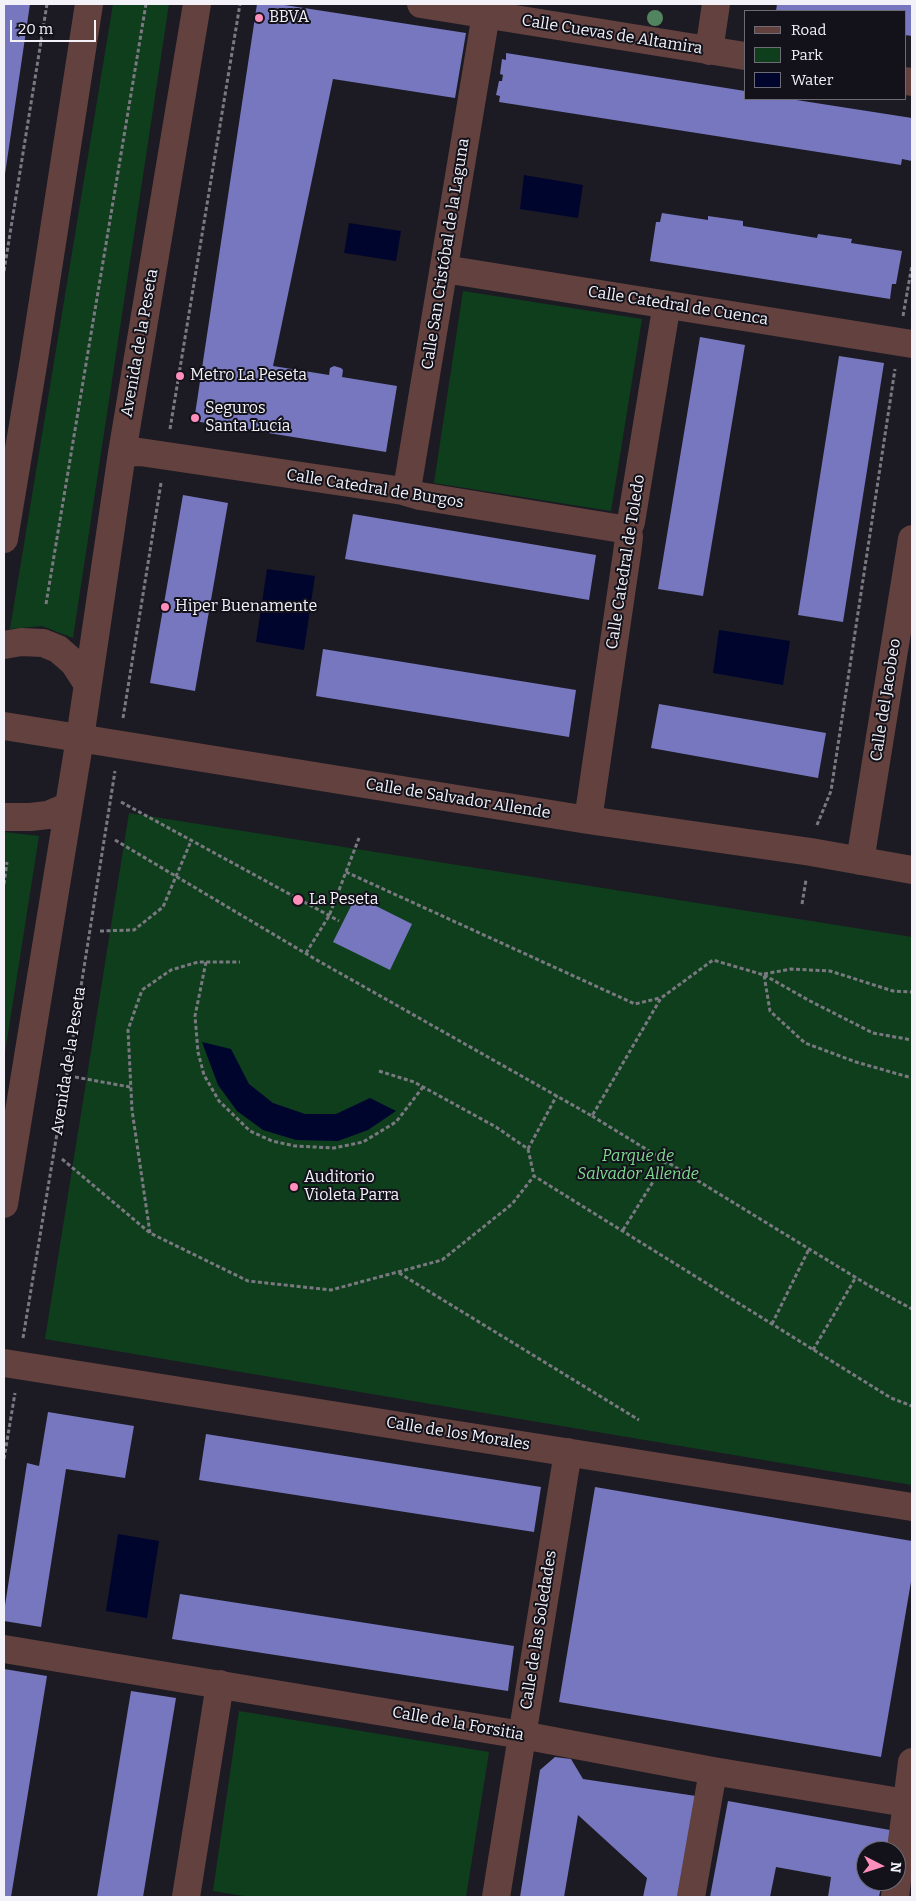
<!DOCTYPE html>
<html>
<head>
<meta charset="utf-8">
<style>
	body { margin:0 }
	#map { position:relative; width:916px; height:1901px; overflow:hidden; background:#1c1b24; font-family:Bitter,serif }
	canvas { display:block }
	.frame { position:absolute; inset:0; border:5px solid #f3f2f9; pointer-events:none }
	.legend { position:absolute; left:744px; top:10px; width:162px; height:90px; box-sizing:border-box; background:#13121b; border:1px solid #6d6c74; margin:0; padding:6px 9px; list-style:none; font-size:15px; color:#f3f2f9 }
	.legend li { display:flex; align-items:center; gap:10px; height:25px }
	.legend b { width:25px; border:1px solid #6d6c74 }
	.north { position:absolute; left:856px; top:1841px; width:50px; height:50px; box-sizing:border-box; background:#13121b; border:1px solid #6d6c74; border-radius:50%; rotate:95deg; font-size:14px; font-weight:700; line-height:20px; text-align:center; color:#f3f2f9 }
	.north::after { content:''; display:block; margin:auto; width:18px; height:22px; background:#ff8eba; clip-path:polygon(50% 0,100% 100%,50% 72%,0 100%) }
	.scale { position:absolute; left:10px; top:20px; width:86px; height:22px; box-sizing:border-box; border:2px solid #f3f2f9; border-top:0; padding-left:6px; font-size:15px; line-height:18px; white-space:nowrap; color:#f3f2f9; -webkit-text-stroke:4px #13121b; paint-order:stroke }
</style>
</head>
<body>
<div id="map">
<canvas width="916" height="1901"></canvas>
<div class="frame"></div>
<ul class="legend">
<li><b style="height:6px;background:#63413e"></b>Road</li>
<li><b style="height:14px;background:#0f3e1c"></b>Park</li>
<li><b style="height:14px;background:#00052d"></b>Water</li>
</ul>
<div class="north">N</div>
<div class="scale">20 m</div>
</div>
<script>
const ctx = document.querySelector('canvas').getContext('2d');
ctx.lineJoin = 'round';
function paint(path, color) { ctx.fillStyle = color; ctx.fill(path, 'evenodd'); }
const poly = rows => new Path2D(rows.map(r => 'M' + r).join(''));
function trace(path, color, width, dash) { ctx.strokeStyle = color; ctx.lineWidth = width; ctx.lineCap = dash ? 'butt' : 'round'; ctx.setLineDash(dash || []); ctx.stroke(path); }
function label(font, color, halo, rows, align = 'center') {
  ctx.font = font + ' Bitter,serif'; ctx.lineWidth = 4; ctx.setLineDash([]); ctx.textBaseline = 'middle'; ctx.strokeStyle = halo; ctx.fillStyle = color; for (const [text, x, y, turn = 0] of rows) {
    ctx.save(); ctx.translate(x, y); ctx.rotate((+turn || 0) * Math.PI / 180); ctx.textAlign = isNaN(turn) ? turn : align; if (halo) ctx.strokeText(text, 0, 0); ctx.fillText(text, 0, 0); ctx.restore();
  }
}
paint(poly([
	[113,4,169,4,73,638,42,626,10,629],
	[463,291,642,319,611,511,434,483],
	[129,813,912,937,912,1485,45,1339],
	[4,832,39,836,4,1059],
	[239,1711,489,1752,466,1897,250,1897,213,1891]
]), '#0f3e1c');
paint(poly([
	[524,175,583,185,578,218,520,209],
	[349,223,401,231,396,261,344,253],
	[267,569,315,576,304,650,256,642],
	[719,630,790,641,783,685,713,673],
	[202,1042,231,1049,249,1084,273,1103,305,1114,336,1114,370,1098,396,1111,368,1130,338,1141,296,1140,263,1130,237,1111,218,1085],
	[118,1534,159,1541,147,1618,106,1611]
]), '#00052d');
paint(poly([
	[4,4,30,4,5,174,4,174],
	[257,4,278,4,466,33,455,98,333,79,273,366,329,375,330,368,334,366,341,368,343,370,342,377,397,386,386,452,194,421],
	[777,4,912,4,912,36,905,35,905,11,776,11],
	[506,53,745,91,745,99,790,99,912,118,912,161,902,159,901,165,499,102,500,96,496,95,499,81,502,81,503,75,500,74,502,59,506,60],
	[662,213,708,220,708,216,743,221,743,226,817,238,818,234,852,239,851,243,902,251,896,284,892,284,890,299,650,261,656,222,660,222],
	[700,337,745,345,703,596,658,589],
	[839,356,884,363,843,622,798,615],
	[183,495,228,503,195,691,150,683],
	[353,514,596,555,589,600,345,559],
	[323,649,576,690,569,737,316,696],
	[659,704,826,733,818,778,651,748],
	[356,896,412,924,390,970,333,942],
	[48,1412,134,1426,125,1478,66,1469,41,1627,4,1621,4,1612,27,1463,39,1466],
	[206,1434,541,1487,534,1532,199,1480],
	[595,1487,912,1541,912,1576,881,1757,559,1702],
	[180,1594,514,1646,508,1691,172,1639],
	[4,1669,47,1676,11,1897,4,1897],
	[131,1691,176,1698,143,1897,97,1897],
	[555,1757,571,1759,583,1779,696,1796,681,1897,643,1897,647,1878,578,1815,564,1897,520,1897,540,1770],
	[728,1801,890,1830,887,1851,866,1851,866,1881,882,1881,879,1897,828,1897,831,1877,776,1867,770,1897,710,1897]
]), '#7677be');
trace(poly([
	[4,271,47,4],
	[903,316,912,265],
	[170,429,240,4],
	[46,604,146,4],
	[123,718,161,483],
	[121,802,339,921],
	[817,825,831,791,895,369],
	[115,840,315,959,592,1116,661,998,713,960,764,975,770,1011,805,1043,856,1062,912,1078],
	[346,872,635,1004,660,998],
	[4,884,7,862],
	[802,904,806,880],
	[100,931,134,930,163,907,191,841],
	[306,953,329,916,359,838],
	[206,962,195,1016,198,1052,204,1075,219,1101,250,1131,272,1141,295,1146,334,1148,363,1142,396,1122,423,1087],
	[764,974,791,969,830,971,893,991,912,992],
	[764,975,810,1001,873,1033,912,1040],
	[379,1071,414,1082,496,1127,528,1149,557,1095],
	[75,1077,130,1087],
	[592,1116,868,1285,912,1309],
	[528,1149,534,1176],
	[62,1159,150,1233,248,1281,331,1290,442,1260,512,1204,534,1176,891,1398,912,1406],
	[623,1230,666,1161],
	[150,1233,132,1110,128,1030,142,990,171,970,198,962,240,962],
	[399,1273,639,1420],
	[772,1324,809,1249],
	[23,1338,74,1031,115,771],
	[813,1350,856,1277],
	[4,1459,15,1393]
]), '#7a7981', 3, [4, 2.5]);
trace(poly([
	[421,4,745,56],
	[709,51,716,4],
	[905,81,912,82],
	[444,269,912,344],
	[122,453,140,452,403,491,420,496,628,530],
	[411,493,408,483,486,14],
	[4,539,34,359,89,4],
	[4,645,21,642,43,643,58,649,74,663,87,683],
	[4,726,588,820,811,852,912,870],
	[4,817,30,817,48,815,67,807],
	[588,820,627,553,629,537,628,530,631,522,665,315,665,309,662,304],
	[860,861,912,539],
	[4,1204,80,738,122,453,197,4],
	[4,1363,912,1507],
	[4,1649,522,1735,713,1771,912,1804],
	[186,1897,220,1684],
	[496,1897,568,1452],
	[691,1897,713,1771],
	[895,1897,912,1762]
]), '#63413e', 28);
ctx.fillStyle = '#52855f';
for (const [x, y] of [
	[655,18]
]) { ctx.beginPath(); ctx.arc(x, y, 8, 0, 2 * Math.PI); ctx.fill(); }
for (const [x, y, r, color] of [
	[259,18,5,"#ff8eba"],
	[180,376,5,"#ff8eba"],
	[195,418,5,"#ff8eba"],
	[165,607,5,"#ff8eba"],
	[298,900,6,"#ff8eba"],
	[294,1187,5,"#ff8eba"]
]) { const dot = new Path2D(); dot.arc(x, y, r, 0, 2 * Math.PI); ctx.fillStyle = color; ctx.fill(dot); trace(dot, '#13121b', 2); }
label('16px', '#f3f2f9', '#13121b', [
	["BBVA",269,18],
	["Metro La Peseta",190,376],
	["Seguros",205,409],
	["Santa Lucía",205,427],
	["Hiper Buenamente",175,607],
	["La Peseta",309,900],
	["Auditorio",304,1178],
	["Violeta Parra",304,1196]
], 'left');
label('16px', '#f3f2f9', '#13121b', [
	["Calle Cuevas de Altamira",612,35,9],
	["Calle San Cristóbal de la Laguna",446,254,-81],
	["Calle Catedral de Cuenca",678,306,9],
	["Avenida de la Peseta",140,343,-80],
	["Calle Catedral de Burgos",375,489,9],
	["Calle Catedral de Toledo",626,562,-81],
	["Calle del Jacobeo",886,700,-81],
	["Calle de Salvador Allende",458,799,9],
	["Avenida de la Peseta",69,1061,-81],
	["Calle de los Morales",458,1434,9],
	["Calle de las Soledades",539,1630,-81],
	["Calle de la Forsitia",458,1724,10]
]);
label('italic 16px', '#7fdb90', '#13121b', [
	["Parque de",638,1157],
	["Salvador Allende",638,1175]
]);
</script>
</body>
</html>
